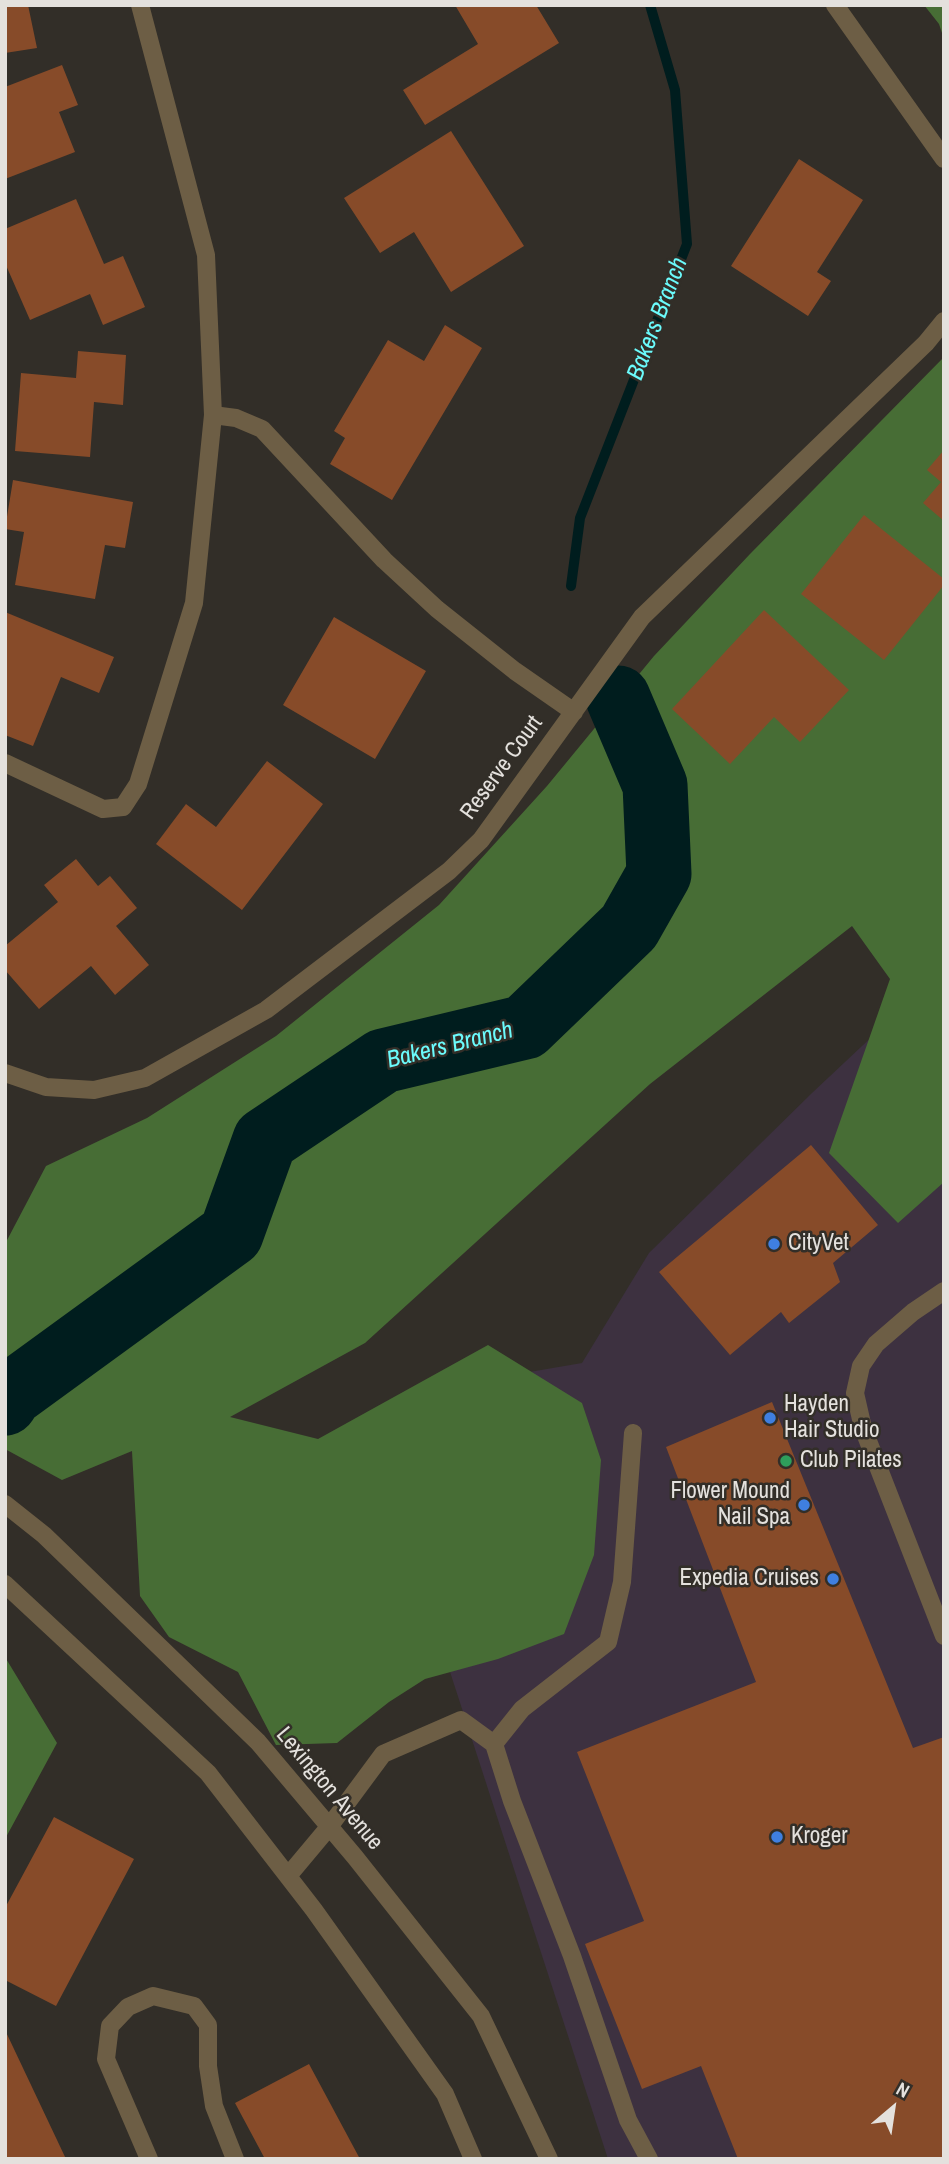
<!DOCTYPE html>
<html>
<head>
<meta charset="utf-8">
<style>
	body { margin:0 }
	#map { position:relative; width:949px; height:2164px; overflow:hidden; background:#322e28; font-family:"Archivo Narrow",sans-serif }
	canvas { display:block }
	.frame { position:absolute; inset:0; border:7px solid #e4e1dd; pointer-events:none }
	.north { position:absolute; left:858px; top:2073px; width:70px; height:70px; -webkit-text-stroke:5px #322e28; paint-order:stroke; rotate:29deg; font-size:19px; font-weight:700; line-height:28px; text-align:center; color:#e4e1dd }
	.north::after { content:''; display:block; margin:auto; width:24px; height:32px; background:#e4e1dd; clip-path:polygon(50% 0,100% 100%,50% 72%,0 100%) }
</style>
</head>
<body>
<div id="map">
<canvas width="949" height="2164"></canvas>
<div class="frame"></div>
<div class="north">N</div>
</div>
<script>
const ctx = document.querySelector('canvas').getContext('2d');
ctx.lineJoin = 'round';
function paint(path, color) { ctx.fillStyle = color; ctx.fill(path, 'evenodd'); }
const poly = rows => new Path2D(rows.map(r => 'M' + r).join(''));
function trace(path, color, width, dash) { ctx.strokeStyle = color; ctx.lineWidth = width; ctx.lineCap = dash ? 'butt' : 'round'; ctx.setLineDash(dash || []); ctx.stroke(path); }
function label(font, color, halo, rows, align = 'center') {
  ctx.font = font + ' "Archivo Narrow",sans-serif'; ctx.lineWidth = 5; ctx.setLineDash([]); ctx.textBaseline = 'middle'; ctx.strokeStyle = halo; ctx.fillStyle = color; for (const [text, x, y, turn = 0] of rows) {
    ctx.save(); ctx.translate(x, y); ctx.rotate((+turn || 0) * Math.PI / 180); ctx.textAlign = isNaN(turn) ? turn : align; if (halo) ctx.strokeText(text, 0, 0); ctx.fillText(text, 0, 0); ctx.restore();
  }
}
paint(poly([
	[944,969,944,2159,608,2159,417,1570,448,1386,582,1363,649,1253,812,1093]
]), '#3d3140');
paint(poly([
	[924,5,944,5,944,39,939,24],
	[944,357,944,1182,898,1223,829,1153,890,979,852,926,650,1084,365,1343,230,1417,318,1439,488,1345,582,1403,601,1460,594,1555,564,1634,498,1659,425,1679,389,1702,337,1743,276,1745,238,1672,169,1637,140,1596,132,1451,62,1480,5,1449,5,1244,46,1166,147,1118,276,1036,439,905,547,786,654,656,750,554],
	[5,1657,57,1743,5,1839]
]), '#476d35');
trace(poly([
	[571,586,580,518,687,244,675,90,650,5]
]), '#001d1e', 10);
trace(poly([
	[5,1403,10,1395,231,1234,265,1140,383,1061,525,1027,629,927,659,874,655,785,618,698]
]), '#001d1e', 65);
paint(poly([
	[5,5,28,5,37,48,5,53],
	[455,5,536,5,559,43,425,125,403,90,478,44],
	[62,65,78,105,59,112,75,152,5,179,5,87],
	[451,131,524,246,451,292,414,232,380,253,344,198],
	[799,159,863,200,817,272,831,281,808,316,731,266],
	[76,199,104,264,123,256,145,307,103,325,90,294,30,320,5,263,5,229],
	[445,325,482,348,392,500,330,464,345,438,334,431,388,340,424,361],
	[78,351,126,355,123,405,94,402,90,457,15,451,21,373,76,378],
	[944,450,944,521,923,503,941,482,927,470],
	[13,480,133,502,125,548,105,545,95,599,15,585,24,532,5,529],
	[864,515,944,579,944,585,884,660,801,594],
	[764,610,849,690,800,742,774,717,730,764,672,709],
	[5,612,114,657,99,693,61,677,33,746,5,735],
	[334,617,426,671,375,759,283,705],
	[267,761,323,804,242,910,156,844,186,804,216,827],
	[76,859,98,886,110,876,137,908,116,926,149,965,115,995,91,966,39,1009,5,970,5,946,58,902,44,885],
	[811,1145,878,1225,833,1263,840,1282,789,1323,781,1312,730,1355,659,1272],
	[772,1402,913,1748,944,1737,944,2159,738,2159,701,2066,642,2089,585,1944,644,1921,577,1752,756,1682,666,1447],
	[54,1817,134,1859,56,2006,5,1980,5,1908],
	[5,2030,66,2159,5,2159],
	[309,2064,360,2159,265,2159,235,2103]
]), '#874b29');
trace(poly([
	[835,5,944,159],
	[213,415,236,418,262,429,384,560,437,609,515,671,574,712],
	[5,763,103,809,123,807,138,784,194,603,213,415,206,255,140,5],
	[5,1073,46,1087,94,1090,145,1078,266,1010,449,871,481,840,642,617,926,343,944,321],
	[944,1291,913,1312,876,1344,861,1366,855,1393,863,1428,944,1636],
	[5,1504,44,1535,258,1742,355,1857,481,2016,549,2159],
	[5,1584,208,1773,314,1910,445,2094,473,2159],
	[494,1744,522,1709,608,1642,622,1582,633,1433],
	[288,1876,329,1827,383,1754,461,1720,494,1744,512,1801,572,1956,628,2120,649,2159],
	[149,2159,106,2059,110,2026,128,2007,153,1996,194,2006,208,2025,208,2066,214,2106,235,2159]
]), '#6d5e45', 18);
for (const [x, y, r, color] of [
	[774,1244,7,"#3f7fe0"],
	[770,1418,7,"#3f7fe0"],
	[786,1461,7,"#2e9e5b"],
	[804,1505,7,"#3f7fe0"],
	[833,1579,7,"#3f7fe0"],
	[777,1837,7,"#3f7fe0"]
]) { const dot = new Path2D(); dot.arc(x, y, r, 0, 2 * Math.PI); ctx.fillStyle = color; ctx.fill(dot); trace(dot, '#322e28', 2.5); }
label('23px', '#e4e1dd', '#322e28', [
	["Reserve Court",502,768,-54],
	["Lexington Avenue",329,1789,50]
]);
label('23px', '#e4e1dd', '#322e28', [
	["CityVet",788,1244],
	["Hayden",784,1405],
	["Hair Studio",784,1431],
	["Club Pilates",800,1461],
	["Flower Mound",790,1492,"right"],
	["Nail Spa",790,1518,"right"],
	["Expedia Cruises",819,1579,"right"],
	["Kroger",791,1837]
], 'left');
label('italic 24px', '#6bfbfc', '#322e28', [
	["Bakers Branch",658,319,-69],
	["Bakers Branch",450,1046,-14]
]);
</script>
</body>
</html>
